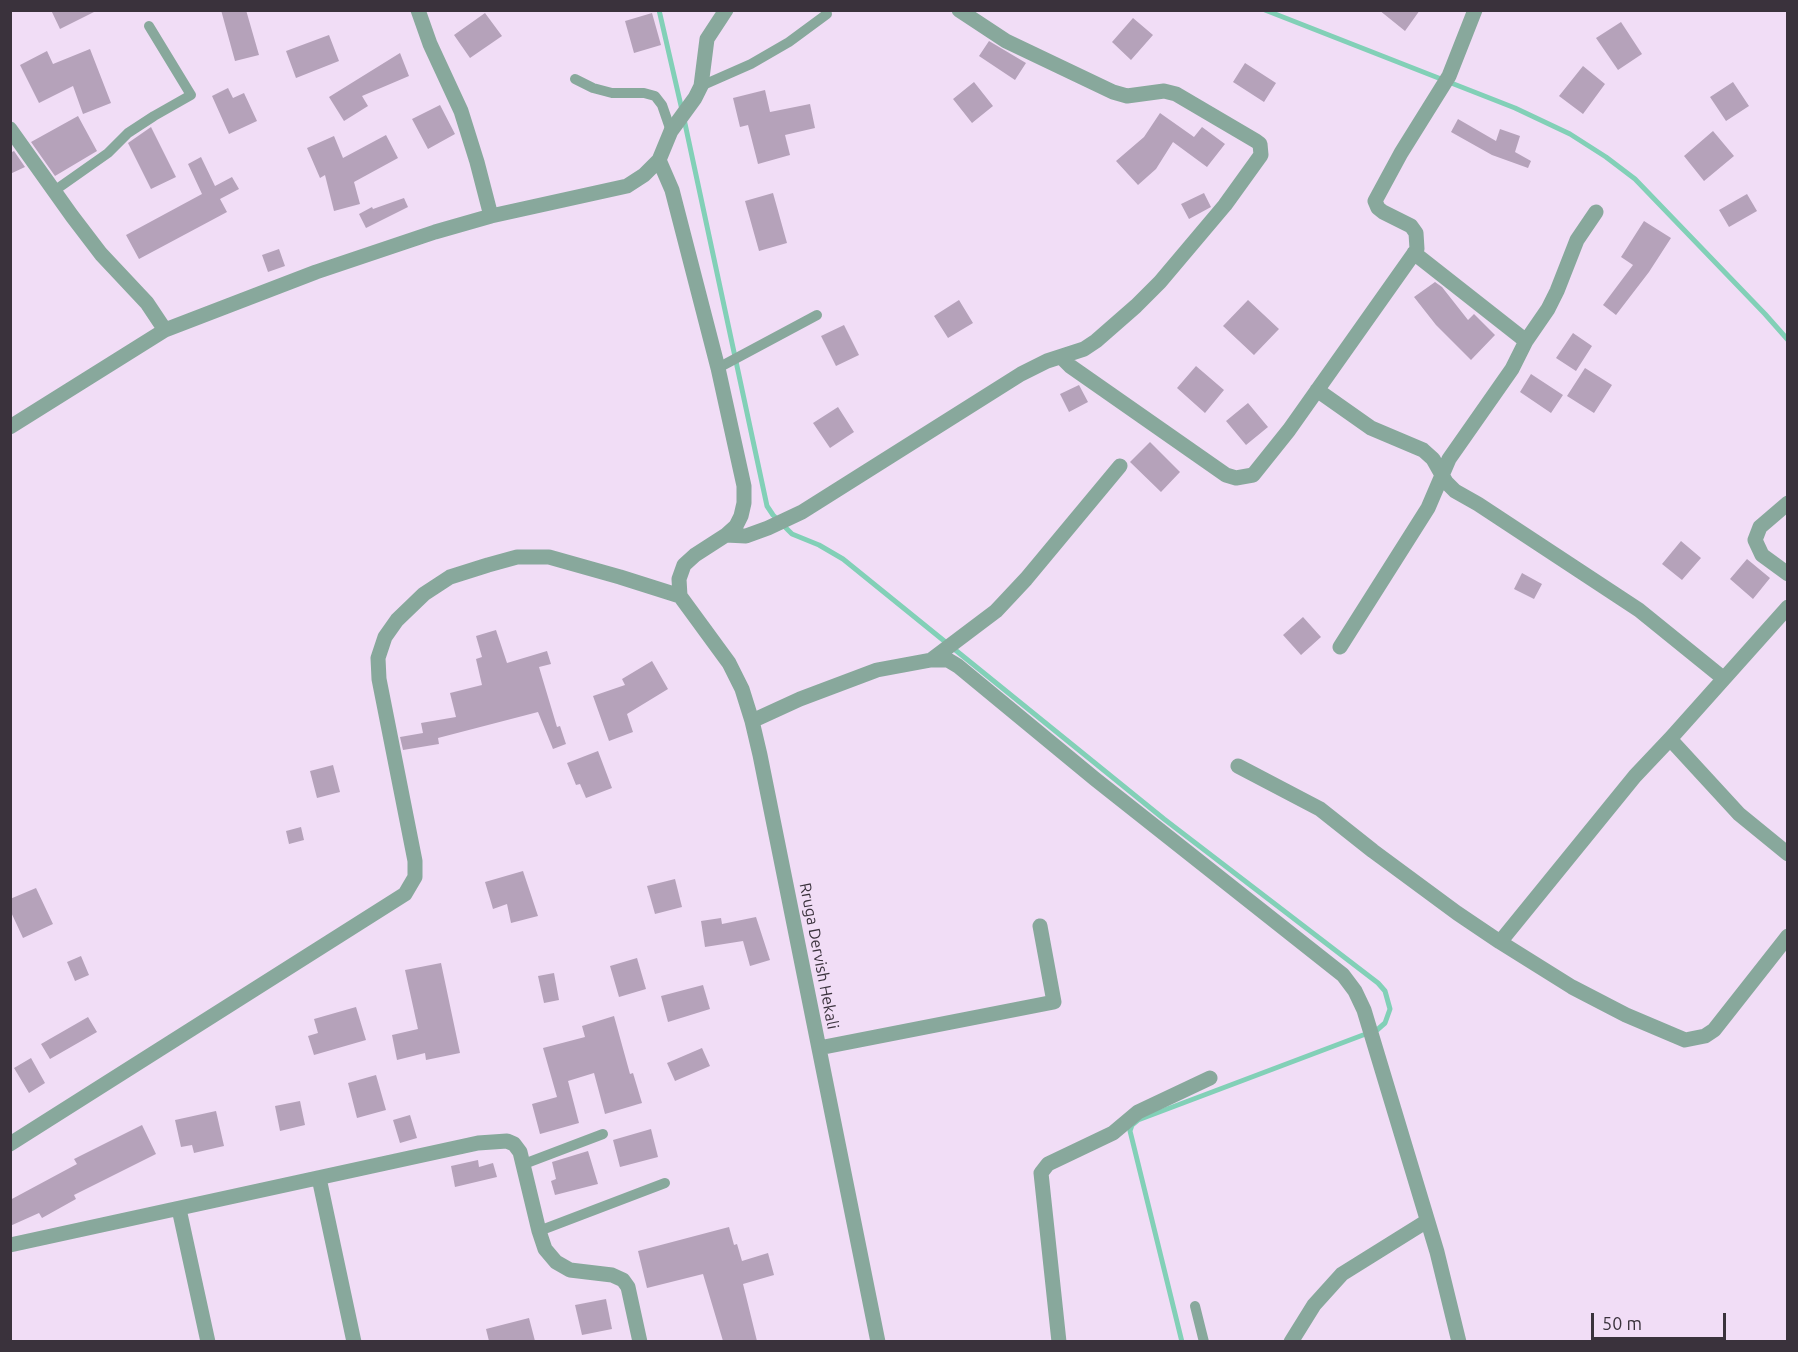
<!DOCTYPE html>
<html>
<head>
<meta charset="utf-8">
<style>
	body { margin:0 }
	#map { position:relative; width:1798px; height:1352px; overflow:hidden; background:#f1ddf6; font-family:Ubuntu,sans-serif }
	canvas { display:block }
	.frame { position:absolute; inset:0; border:12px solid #3a323c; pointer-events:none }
	.scale { position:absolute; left:1591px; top:1313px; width:135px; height:27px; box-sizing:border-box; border:3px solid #3a323c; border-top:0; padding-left:8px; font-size:18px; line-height:21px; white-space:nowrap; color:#3a323c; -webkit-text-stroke:4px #f1ddf6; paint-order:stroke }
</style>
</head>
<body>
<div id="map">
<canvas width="1798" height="1352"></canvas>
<div class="frame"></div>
<div class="scale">50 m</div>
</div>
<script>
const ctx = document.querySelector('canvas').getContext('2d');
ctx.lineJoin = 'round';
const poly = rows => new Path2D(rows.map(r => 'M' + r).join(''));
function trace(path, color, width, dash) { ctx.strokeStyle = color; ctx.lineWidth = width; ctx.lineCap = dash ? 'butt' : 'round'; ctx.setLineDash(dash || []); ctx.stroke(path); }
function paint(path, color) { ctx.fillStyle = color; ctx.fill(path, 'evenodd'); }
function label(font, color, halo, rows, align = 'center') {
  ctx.font = font + ' Ubuntu,sans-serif'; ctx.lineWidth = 4.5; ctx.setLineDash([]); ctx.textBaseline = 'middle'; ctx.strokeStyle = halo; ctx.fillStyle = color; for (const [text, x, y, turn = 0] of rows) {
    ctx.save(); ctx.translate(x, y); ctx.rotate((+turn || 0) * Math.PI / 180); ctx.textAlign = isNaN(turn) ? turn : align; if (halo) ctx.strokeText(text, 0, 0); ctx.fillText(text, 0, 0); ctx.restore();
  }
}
trace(poly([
	[659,10,682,110],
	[1265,10,1515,108,1570,134,1606,157,1635,179,1765,314,1788,340],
	[684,119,767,506,773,515,792,534,819,545,843,559,1164,819,1378,983,1385,991,1390,1009,1385,1023,1377,1030],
	[1182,1342,1132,1139,1130,1131,1132,1125,1138,1120,1363,1035]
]), '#82d0b7', 5);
paint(poly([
	[51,10,98,10,60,29],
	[221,10,246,10,259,55,235,61],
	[1379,10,1420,10,1405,31],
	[485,13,502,36,470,58,454,35],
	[652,13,661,45,634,53,625,21],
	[1133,18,1153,35,1131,60,1112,42],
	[1621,22,1642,54,1618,70,1596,38],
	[329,35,339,61,296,78,286,51],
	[989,41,1026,63,1015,80,979,56],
	[90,49,111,103,83,114,73,86,39,103,20,65,47,51,53,64],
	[400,53,409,76,362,96,368,106,344,121,329,97],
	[1245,63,1276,83,1264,102,1233,82],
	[1583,66,1605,84,1583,114,1559,96],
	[974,82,993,106,972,123,953,99],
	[1733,82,1749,106,1726,121,1710,97],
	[228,88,233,98,244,93,257,121,229,134,212,96],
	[765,90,770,112,810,104,815,128,785,135,790,155,758,164,748,125,740,127,733,98],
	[440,105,455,134,428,149,412,119],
	[1160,113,1194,137,1202,127,1225,144,1207,167,1173,142,1156,169,1138,185,1116,161,1144,137],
	[78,116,97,151,55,176,31,142],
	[1458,119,1496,141,1500,129,1520,136,1515,152,1531,161,1528,168,1492,155,1451,132],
	[151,127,176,177,151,189,128,143],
	[1713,131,1734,156,1704,181,1684,156],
	[386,135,398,158,354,182,360,204,334,211,325,175,320,178,307,148,334,136,343,158],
	[14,151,25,167,10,174,10,153],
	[201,157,215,186,232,177,239,189,220,199,227,212,139,259,126,235,202,194,188,164],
	[773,193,787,243,759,251,745,201],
	[1204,193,1211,207,1189,219,1181,204],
	[1747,194,1757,211,1729,227,1719,210],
	[404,198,408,207,366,228,359,214,372,207,373,209],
	[1644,221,1671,238,1649,272,1616,315,1603,305,1633,265,1621,257],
	[279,249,285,266,268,272,262,255],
	[1435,282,1442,287,1468,320,1474,314,1495,335,1471,360,1436,325,1414,297],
	[959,300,973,323,948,338,934,316],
	[1248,300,1279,329,1254,355,1223,326],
	[844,325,859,355,836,366,821,336],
	[1573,333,1592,346,1576,371,1556,358],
	[1196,366,1224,390,1205,413,1177,388],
	[1585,368,1612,385,1594,413,1567,396],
	[1531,374,1563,395,1551,413,1520,392],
	[1079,385,1088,402,1069,412,1060,394],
	[1248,403,1268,427,1246,445,1226,421],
	[838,407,854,432,830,448,813,423],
	[1150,442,1180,472,1161,492,1130,462],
	[1681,541,1701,558,1682,580,1662,564],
	[1747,559,1770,578,1753,599,1730,579],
	[1522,573,1542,584,1534,599,1514,589],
	[1303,617,1321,637,1301,655,1283,635],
	[496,630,507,663,547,651,551,664,539,667,557,727,560,726,566,744,553,749,538,712,438,738,439,744,403,750,400,737,423,733,421,723,456,717,450,693,482,685,476,659,482,657,476,636],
	[652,661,668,689,627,714,633,732,609,741,593,696,625,685,622,679],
	[598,751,612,788,586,798,580,784,576,785,567,763],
	[333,765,340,792,317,798,310,771],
	[301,827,304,840,289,844,286,831],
	[523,871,538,916,511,923,507,904,493,909,485,882],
	[675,879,682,907,655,914,647,886],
	[36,888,53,924,23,938,10,910,10,899],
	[756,917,770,960,750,966,743,941,705,947,701,921,721,918,722,924],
	[81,956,89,975,75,981,67,962],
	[637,958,646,989,619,997,610,966],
	[441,963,460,1053,426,1060,425,1053,397,1060,392,1035,418,1029,405,970],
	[554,973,559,1000,544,1003,538,976],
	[703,985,710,1009,668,1022,661,996],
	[356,1007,366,1040,314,1055,308,1036,318,1033,314,1019],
	[614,1016,630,1074,633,1073,642,1103,605,1114,594,1073,568,1081,579,1123,540,1134,532,1104,557,1097,543,1048,585,1037,582,1026],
	[88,1017,97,1032,50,1059,41,1044],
	[702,1048,710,1066,675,1081,667,1063],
	[31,1058,45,1083,29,1093,14,1068],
	[376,1075,386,1110,357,1118,348,1083],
	[300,1101,305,1125,280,1131,275,1106],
	[216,1111,224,1146,194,1153,192,1145,181,1147,175,1120],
	[410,1115,417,1138,400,1143,393,1120],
	[142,1125,156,1154,74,1195,76,1199,42,1218,39,1213,10,1226,10,1200,77,1164,74,1159],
	[651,1129,658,1157,620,1167,613,1140],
	[588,1151,598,1184,555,1195,551,1181,556,1179,552,1162],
	[478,1160,479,1167,493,1163,497,1177,455,1187,451,1166],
	[729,1227,734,1245,737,1244,742,1261,768,1253,774,1275,743,1284,757,1341,723,1341,703,1274,647,1288,638,1251],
	[606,1299,612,1329,582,1335,575,1305],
	[529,1318,535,1341,489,1341,486,1329]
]), '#b5a2ba');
trace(poly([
	[575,79,593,88,612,93,644,93,655,96,662,105,671,131],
	[701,86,751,64,789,42,827,14],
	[54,191,108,153,128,133,154,116,191,95,149,26],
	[718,368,817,315],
	[524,1164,603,1134],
	[539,1231,665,1183],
	[1195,1306,1204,1342]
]), '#88a89c', 10);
trace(poly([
	[418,10,430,44,461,111,477,162,491,216],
	[10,129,72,216,101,254,147,303,165,330],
	[659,160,672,190,718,368,744,486,744,503,741,516,736,526,726,535,695,555,684,565,679,579,680,596],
	[1414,253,1526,341],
	[1061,357,1070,366,1226,475,1236,478,1253,475,1289,430,1417,249,1416,233,1411,226,1383,212,1378,208,1375,201,1401,153,1449,76,1475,10],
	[1317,390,1371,428,1423,450,1433,459,1446,482,1455,491,1478,504,1639,610,1723,678],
	[10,427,165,330,316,272,435,232,491,216,627,186,644,175,659,160,671,131,695,98,701,86,707,39,726,10],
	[1788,503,1760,527,1755,540,1762,555,1788,574],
	[726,535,746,536,768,528,802,512,1021,374,1047,361,1084,349,1096,341,1136,306,1160,282,1225,205,1261,155,1260,144,1256,141,1176,94,1164,91,1127,96,1113,92,1006,41,959,10],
	[680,596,729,663,742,689,752,721,760,755,878,1342],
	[1340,647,1428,508,1449,459,1512,369,1526,341,1548,309,1557,291,1577,240,1596,212],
	[931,660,996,611,1026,579,1120,466],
	[752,721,800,699,877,670,931,660,948,660,958,666,1095,779,1343,975,1355,991,1364,1010,1437,1252,1459,1342],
	[1670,739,1739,814,1788,854],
	[1238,766,1320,809,1373,851,1457,913,1500,942,1572,987,1626,1015,1685,1040,1705,1036,1714,1030,1788,936],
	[1500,942,1635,776,1670,739,1788,607],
	[819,1048,1054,1002,1040,926],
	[10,1144,405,894,415,877,415,861,379,679,378,658,385,637,397,620,424,594,450,577,488,565,517,557,549,557,620,577,680,596],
	[319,1178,354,1342],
	[179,1209,208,1342],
	[10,1245,478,1143,507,1141,514,1144,520,1152,539,1231,545,1249,556,1262,570,1270,612,1275,623,1280,628,1287,640,1342],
	[1059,1342,1041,1173,1048,1164,1113,1133,1138,1112,1210,1078],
	[1291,1342,1314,1305,1342,1274,1427,1221]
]), '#88a89c', 15);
label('16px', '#3a323c', '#f1ddf6', [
	["Rruga Dervish Hekali",819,956,79]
]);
</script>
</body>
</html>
